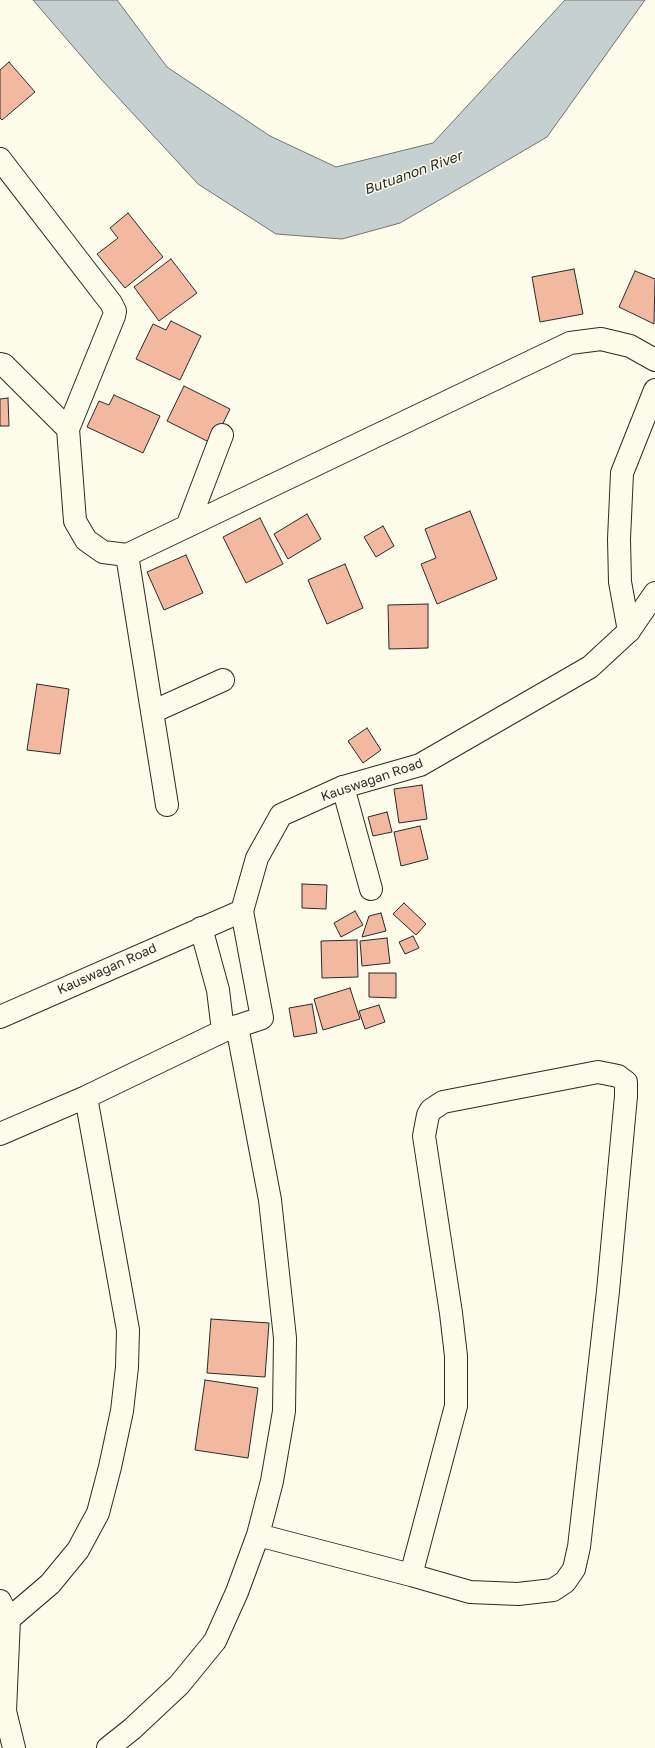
<!DOCTYPE html>
<html>
<head>
<meta charset="utf-8">
<style>
	body { margin:0 }
	canvas { display:block; background:#fdfbea }
</style>
</head>
<body>
<canvas width="655" height="1748"></canvas>
<script>
const ctx = document.querySelector('canvas').getContext('2d');
ctx.lineJoin = 'round';
function paint(path, color) { ctx.fillStyle = color; ctx.fill(path, 'evenodd'); }
const poly = rows => new Path2D(rows.map(r => 'M' + r).join(''));
function trace(path, color, width, dash) { ctx.strokeStyle = color; ctx.lineWidth = width; ctx.lineCap = dash ? 'butt' : 'round'; ctx.setLineDash(dash || []); ctx.stroke(path); }
function label(font, color, halo, rows, align = 'center') {
  ctx.font = font + ' "Golos Text",sans-serif'; ctx.lineWidth = 3; ctx.setLineDash([]); ctx.textBaseline = 'middle'; ctx.strokeStyle = halo; ctx.fillStyle = color; for (const [text, x, y, turn = 0] of rows) {
    ctx.save(); ctx.translate(x, y); ctx.rotate((+turn || 0) * Math.PI / 180); ctx.textAlign = isNaN(turn) ? turn : align; if (halo) ctx.strokeText(text, 0, 0); ctx.fillText(text, 0, 0); ctx.restore();
  }
}
const water = poly([
	[33,0,117,0,167,67,270,136,336,167,433,143,565,0,645,0,547,137,400,223,342,239,276,234,198,184,101,79,33,0]
]);
paint(water, '#c7d0d0');
trace(water, '#74746e', 1);
const building = poly([
	[9,62,35,92,2,120,0,118,0,70,9,62],
	[128,213,163,257,125,288,97,254,118,238,110,228,128,213],
	[171,259,197,293,159,321,134,287,171,259],
	[574,269,583,314,540,322,532,277,574,269],
	[635,271,655,279,654,324,619,307,635,271],
	[171,321,201,336,180,380,136,359,153,324,166,330,171,321],
	[184,386,230,409,213,444,167,421,184,386],
	[114,395,160,416,143,453,87,427,99,401,109,405,114,395],
	[8,398,9,426,0,426,0,399,8,398],
	[470,511,497,579,437,604,421,564,436,558,425,529,470,511],
	[307,514,321,539,288,559,274,534,307,514],
	[260,518,283,564,246,583,223,537,260,518],
	[383,526,394,546,376,557,364,537,383,526],
	[186,555,203,593,164,610,147,572,186,555],
	[345,564,363,608,327,624,308,580,345,564],
	[428,604,428,648,389,649,388,605,428,604],
	[37,684,69,689,60,754,27,750,37,684],
	[367,728,381,750,363,763,348,741,367,728],
	[422,785,427,819,399,823,394,789,422,785],
	[387,812,392,832,373,836,368,817,387,812],
	[420,826,428,859,401,866,394,832,420,826],
	[302,884,327,885,326,909,302,908,302,884],
	[404,903,426,924,416,935,393,914,404,903],
	[355,911,363,925,341,937,334,923,355,911],
	[381,913,386,931,362,937,369,916,381,913],
	[413,936,419,948,405,954,399,942,413,936],
	[387,938,390,963,362,966,360,941,387,938],
	[357,940,358,977,322,978,321,941,357,940],
	[369,973,396,973,396,998,369,997,369,973],
	[350,988,360,1019,323,1030,314,999,350,988],
	[312,1004,317,1033,294,1037,289,1008,312,1004],
	[379,1005,385,1022,365,1029,359,1011,379,1005],
	[211,1319,269,1323,265,1377,207,1373,211,1319],
	[205,1380,258,1388,248,1458,195,1450,205,1380]
]);
paint(building, '#f2b8a0');
trace(building, '#2b2b2b', 1);
const minor = poly([
	[0,159,111,303,115,311,114,316,68,429],
	[0,364,4,365,68,429,75,521,86,540,103,552,127,555,570,343,601,339,630,346,655,360],
	[188,524,222,435],
	[127,555,167,805],
	[629,631,620,582,619,539,622,473,655,390],
	[152,712,223,680],
	[343,787,371,889],
	[201,928,218,990,223,1031],
	[0,1134,86,1097,223,1031,262,1018,242,911],
	[258,1535,411,1575,470,1592,518,1594,553,1590,565,1582,574,1569,579,1547,608,1291,626,1096,626,1082,618,1076,598,1072,443,1102,431,1110,428,1115,424,1136,451,1313,456,1356,456,1406,411,1575],
	[0,1601,9,1619,5,1711,14,1748],
	[9,1619,50,1584,78,1550,98,1513,110,1467,122,1411,127,1367,128,1330,86,1097],
	[108,1748,132,1729,179,1685,215,1641,237,1592,258,1535,272,1481,284,1411,285,1338,270,1200,237,1026]
]);
const tertiary = poly([
	[0,1017,242,911,257,858,281,815,343,787,420,765,590,667,629,631,655,593]
]);
trace(minor, '#2b2b2b', 24);
trace(tertiary, '#2b2b2b', 24);
trace(minor, '#fdfbea', 22);
trace(tertiary, '#fdfbea', 22);
label('13px', '#2b2b2b', '#fdfbea', [
	["Kauswagan Road",372,780,-19],
	["Kauswagan Road",107,969,-24]
]);
label('italic 14px', '#2b2b2b', '#fdfbea', [
	["Butuanon River",413,173,-20]
]);
</script>
</body>
</html>
